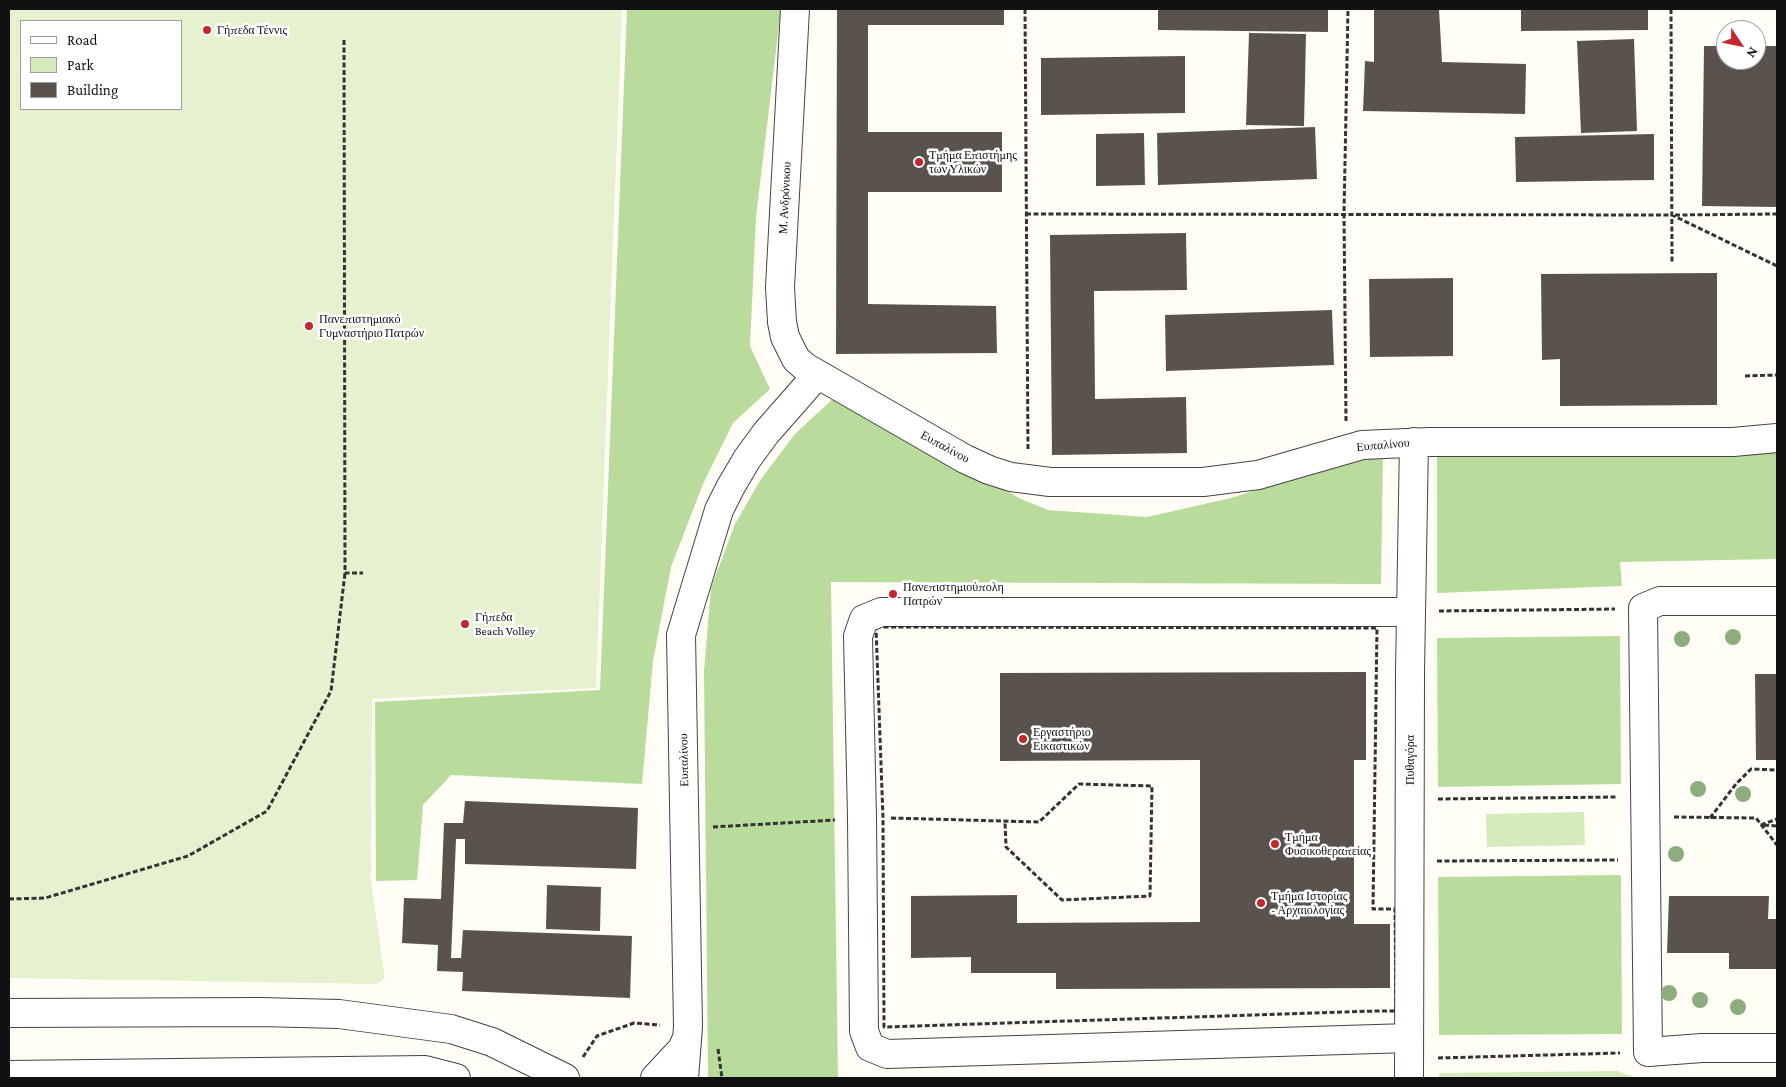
<!DOCTYPE html>
<html>
<head>
<meta charset="utf-8">
<style>
	body { margin:0 }
	#map { position:relative; width:1786px; height:1087px; overflow:hidden; background:#fffdf5; font-family:"Crimson Pro",serif }
	canvas { display:block }
	.frame { position:absolute; inset:0; border:10px solid #111; pointer-events:none }
	.legend { position:absolute; left:20px; top:20px; width:162px; height:90px; box-sizing:border-box; background:#fff; border:1px solid #a0a0a0; margin:0; padding:6px 9px; list-style:none; font-size:15px; color:#111 }
	.legend li { display:flex; align-items:center; gap:10px; height:25px }
	.legend b { width:25px; border:1px solid #a0a0a0 }
	.north { position:absolute; left:1716px; top:20px; width:50px; height:50px; box-sizing:border-box; background:#fff; border:1px solid #a0a0a0; border-radius:50%; rotate:124deg; font-size:14px; font-weight:700; line-height:20px; text-align:center; color:#111 }
	.north::after { content:''; display:block; margin:auto; width:18px; height:22px; background:#c4262e; clip-path:polygon(50% 0,100% 100%,50% 72%,0 100%) }
</style>
</head>
<body>
<div id="map">
<canvas width="1786" height="1087"></canvas>
<div class="frame"></div>
<ul class="legend">
<li><b style="height:6px;background:#fff"></b>Road</li>
<li><b style="height:14px;background:#d5ebbd"></b>Park</li>
<li><b style="height:14px;background:#5a524d"></b>Building</li>
</ul>
<div class="north">N</div>
</div>
<script>
const ctx = document.querySelector('canvas').getContext('2d');
ctx.lineJoin = 'round';
function paint(path, color) { ctx.fillStyle = color; ctx.fill(path, 'evenodd'); }
const poly = rows => new Path2D(rows.map(r => 'M' + r).join(''));
function trace(path, color, width, dash) { ctx.strokeStyle = color; ctx.lineWidth = width; ctx.lineCap = dash ? 'butt' : 'round'; ctx.setLineDash(dash || []); ctx.stroke(path); }
function label(font, color, halo, rows, align = 'center') {
  ctx.font = font + ' "Crimson Pro",serif'; ctx.lineWidth = 5; ctx.setLineDash([]); ctx.textBaseline = 'middle'; ctx.strokeStyle = halo; ctx.fillStyle = color; for (const [text, x, y, turn = 0] of rows) {
    ctx.save(); ctx.translate(x, y); ctx.rotate((+turn || 0) * Math.PI / 180); ctx.textAlign = isNaN(turn) ? turn : align; if (halo) ctx.strokeText(text, 0, 0); ctx.fillText(text, 0, 0); ctx.restore();
  }
}
paint(poly([
	[1584,812,1585,845,1487,847,1486,814],
	[1618,1071,1637,1078,1664,1078,1439,1078,1439,1073]
]), '#d5ebbd');
paint(poly([
	[627,9,781,9,756,217,750,346,770,389,733,423,703,484,671,567,653,661,642,784,451,775,423,805,417,880,376,881,375,702,600,690],
	[837,395,1021,499,1048,510,1147,517,1231,498,1360,457,1383,455,1381,584,831,582,838,1078,708,1078,704,671,711,588,735,524,761,479,795,434],
	[1777,449,1777,559,1620,562,1622,586,1437,593,1437,454],
	[1620,636,1621,784,1438,787,1437,638],
	[1621,875,1622,1034,1439,1035,1438,877]
]), '#b9dc9c');
paint(poly([
	[9,9,622,9,596,688,372,699,371,882,385,978,376,984,9,978],
	[21,21,181,21,181,109,21,109]
]), '#e6f2cf');
paint(poly([
	[837,9,1004,9,1004,25,868,25,868,132,1002,132,1002,192,868,192,868,304,996,306,997,353,836,354],
	[1158,9,1328,9,1328,32,1158,30],
	[1374,9,1439,9,1442,62,1526,64,1525,114,1363,111,1365,61,1374,62],
	[1521,9,1648,9,1648,30,1521,31],
	[1249,33,1306,34,1304,126,1246,125],
	[1634,39,1637,131,1581,133,1577,41],
	[1704,46,1726,46,1726,60,1756,60,1756,46,1777,46,1777,207,1702,206],
	[1185,56,1185,113,1041,115,1041,58],
	[1315,127,1317,179,1158,185,1157,133],
	[1144,133,1145,185,1096,186,1096,134],
	[1654,134,1654,180,1516,182,1515,137],
	[1186,233,1187,290,1094,291,1095,399,1186,397,1187,453,1052,455,1050,235],
	[1717,273,1717,405,1560,406,1560,359,1542,360,1541,274],
	[1453,278,1453,356,1370,357,1369,279],
	[1332,310,1334,365,1166,371,1165,315],
	[1366,672,1366,760,1354,760,1354,924,1390,924,1390,988,1056,989,1056,973,971,973,971,957,911,958,911,896,1017,895,1017,923,1200,922,1200,760,1000,761,1000,673],
	[1755,674,1777,674,1777,760,1756,760],
	[465,801,638,808,636,869,465,864,465,839,456,839,451,958,461,958,463,930,632,936,630,998,462,991,463,972,437,971,438,945,402,943,404,898,441,899,444,823,463,823],
	[547,885,601,887,600,931,546,929],
	[1669,896,1769,896,1768,919,1777,919,1777,969,1729,969,1729,953,1667,953]
]), '#5a524d');
const minor = poly([
	[795,9,780,287,782,322,785,337,796,359,805,367,965,459,989,470,1011,477,1050,482,1203,482,1258,475,1362,445,1429,442,1733,442,1777,438],
	[1777,601,1660,601,1643,608,1648,1052,1702,1048,1777,1048],
	[9,1013,260,1012,339,1014,451,1029,492,1042,565,1078],
	[1409,1038,887,1054,870,1047,864,1031,862,818,858,636,864,619,881,612,1410,612],
	[9,1075,425,1070,456,1078],
	[655,1078,682,1049,687,1038],
	[684,1078,688,1027,681,635,719,510,730,488,747,459,766,433,817,375],
	[1409,1078,1410,672,1414,442]
]);
trace(minor, '#444', 30);
trace(poly([
	[1025,9,1028,451],
	[1671,9,1672,262],
	[344,40,345,573,363,573],
	[1026,214,1672,215,1777,266],
	[1675,215,1777,214],
	[1745,376,1777,375],
	[1346,421,1344,214,1348,9],
	[1439,611,1615,609],
	[876,627,1377,628,1373,909,1395,909,1396,1011,1376,1011,884,1027,883,818,876,627],
	[1438,799,1616,797],
	[1674,817,1756,818,1777,845],
	[891,818,1039,822,1079,784,1152,786,1150,896,1062,900,1006,847,1005,821],
	[1710,818,1736,784,1751,769,1777,770],
	[1761,825,1777,819],
	[1764,825,1777,826],
	[713,827,835,820],
	[1437,861,1618,860],
	[9,899,45,898,188,856,267,811,331,691,345,573],
	[718,1049,722,1078],
	[583,1057,597,1036,634,1023,660,1025],
	[1438,1058,1620,1053]
]), '#333', 3, [5, 2.5]);
trace(minor, '#fff', 28);
ctx.fillStyle = '#8dad7f';
for (const [x, y] of [
	[1733,637],
	[1682,639],
	[1698,789],
	[1743,794],
	[1676,854],
	[1669,993],
	[1700,1000],
	[1738,1007]
]) { ctx.beginPath(); ctx.arc(x, y, 8, 0, 2 * Math.PI); ctx.fill(); }
for (const [x, y, r, color] of [
	[207,30,5,"#c4262e"],
	[919,162,5,"#c4262e"],
	[309,326,5,"#c4262e"],
	[893,594,5,"#c4262e"],
	[465,624,5,"#c4262e"],
	[1023,739,5,"#c4262e"],
	[1275,844,5,"#c4262e"],
	[1261,903,5,"#c4262e"]
]) { const dot = new Path2D(); dot.arc(x, y, r, 0, 2 * Math.PI); ctx.fillStyle = color; ctx.fill(dot); trace(dot, '#fff', 2); }
label('12px', '#111', '#fff', [
	["Γήπεδα Τέννις",217,30],
	["Τμήμα Επιστήμης",929,155],
	["των Υλικών",929,169],
	["Πανεπιστημιακό",319,319],
	["Γυμναστήριο Πατρών",319,333],
	["Πανεπιστημιούπολη",903,587],
	["Πατρών",903,601],
	["Γήπεδα",475,617],
	["Beach Volley",475,631],
	["Εργαστήριο",1033,732],
	["Εικαστικών",1033,746],
	["Τμήμα",1285,837],
	["Φυσικοθεραπείας",1285,851],
	["Τμήμα Ιστορίας",1271,896],
	["- Αρχαιολογίας",1271,910]
], 'left');
label('12px', '#111', '#fff', [
	["Μ. Ανδρόνικου",785,198,-87],
	["Ευπαλίνου",1383,445,-5],
	["Ευπαλίνου",945,447,29],
	["Ευπαλίνου",684,760,-91],
	["Πυθαγόρα",1410,760,-90]
]);
</script>
</body>
</html>
